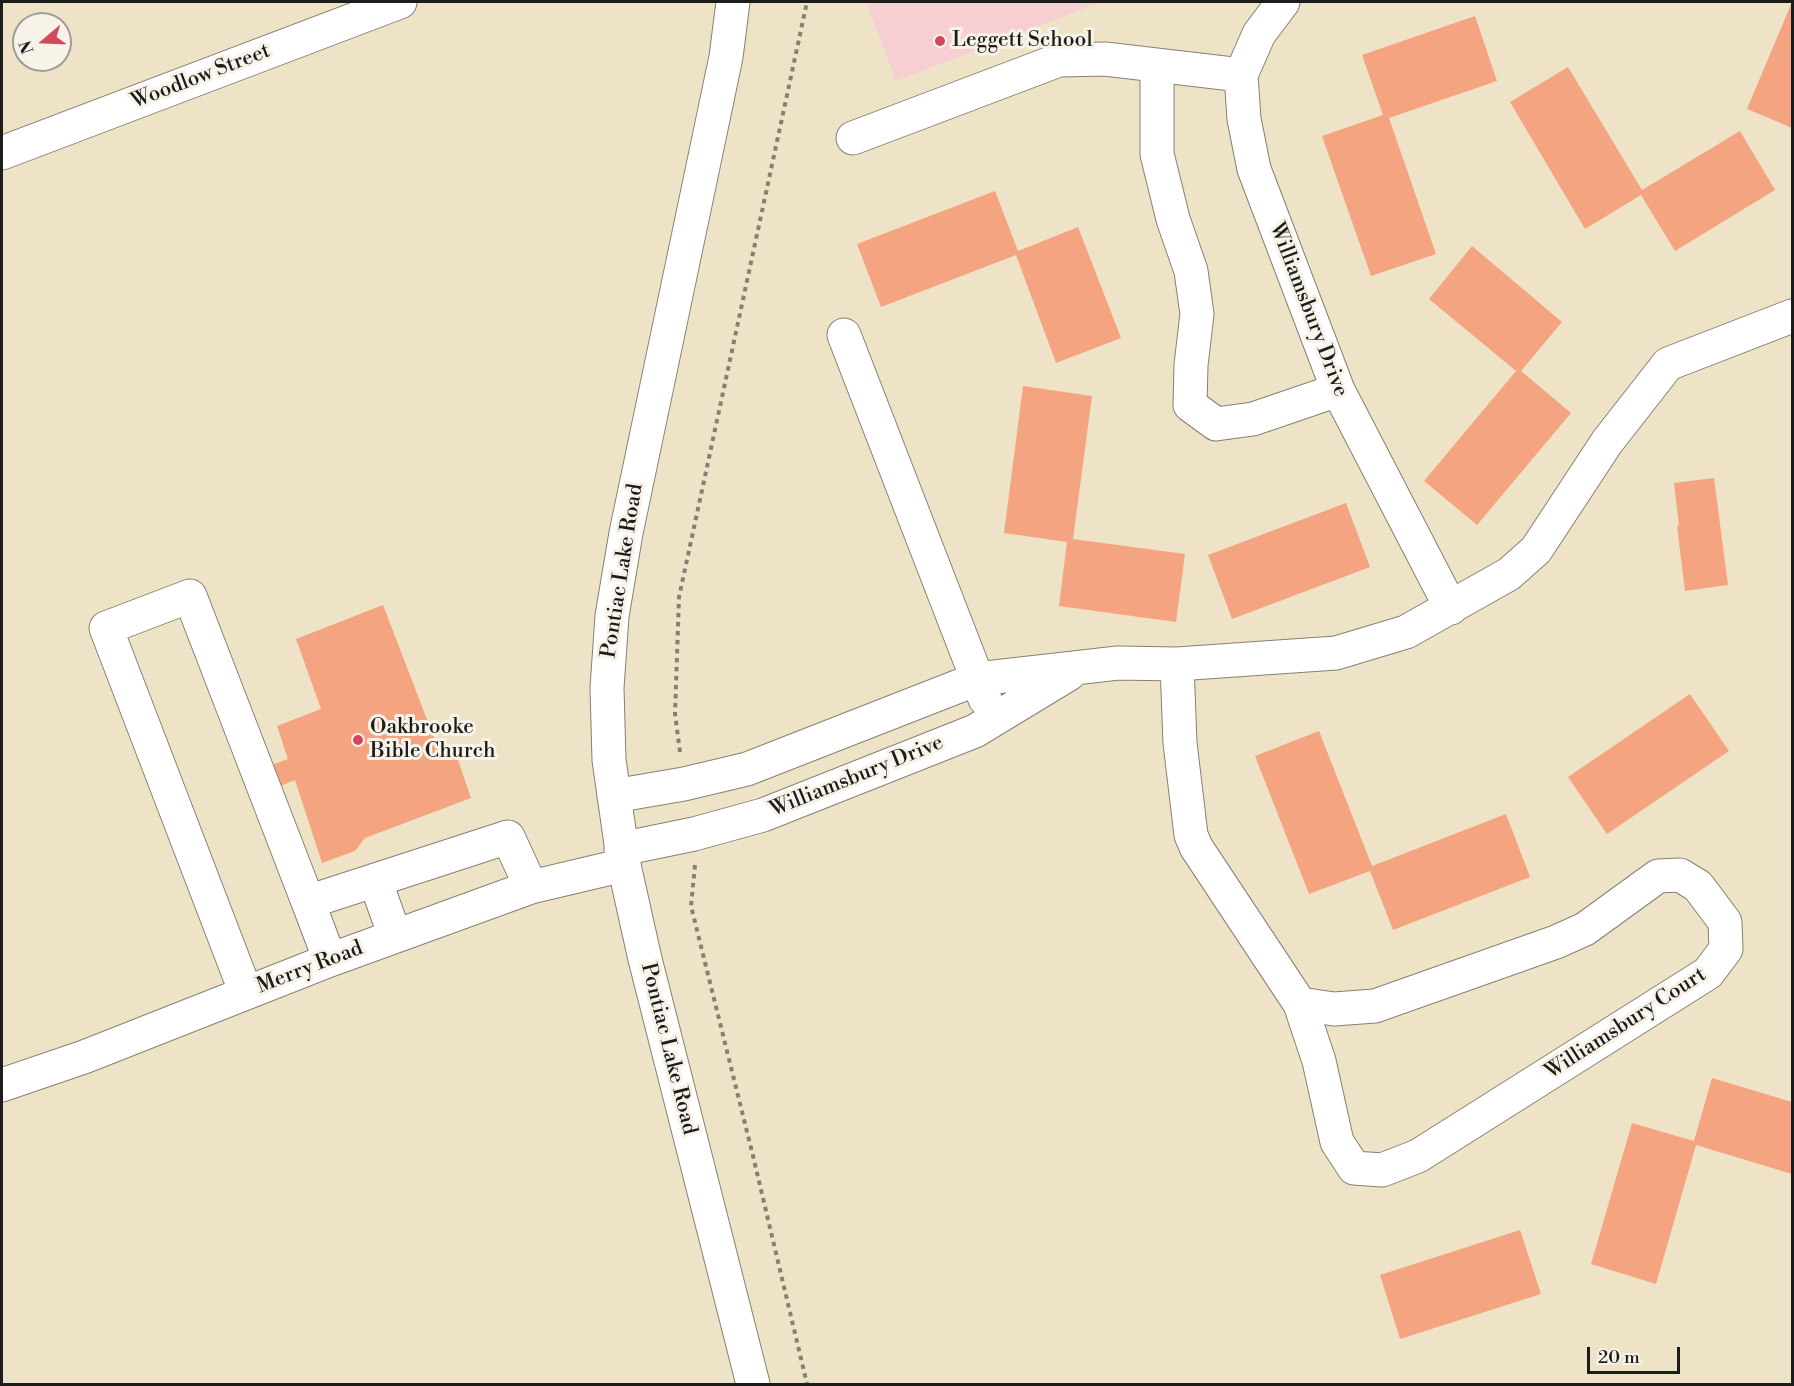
<!DOCTYPE html>
<html>
<head>
<meta charset="utf-8">
<style>
	body { margin:0 }
	#map { position:relative; width:1794px; height:1386px; overflow:hidden; background:#eee3c6; font-family:"Libre Bodoni",serif }
	canvas { display:block }
	.frame { position:absolute; inset:0; border:3px solid #1c1c1c; pointer-events:none }
	.north { position:absolute; left:12px; top:12px; width:60px; height:60px; box-sizing:border-box; background:#f7f3e8; border:2px solid #9f9d96; border-radius:50%; rotate:251deg; font-size:16px; font-weight:700; line-height:24px; text-align:center; color:#1c1c1c }
	.north::after { content:''; display:block; margin:auto; width:21px; height:27px; background:#d1495b; clip-path:polygon(50% 0,100% 100%,50% 72%,0 100%) }
	.scale { position:absolute; left:1587px; top:1347px; width:93px; height:27px; box-sizing:border-box; border:3px solid #1c1c1c; border-top:0; padding-left:8px; font-size:18px; line-height:21px; white-space:nowrap; color:#1c1c1c; -webkit-text-stroke:4px #f7f3e8; paint-order:stroke }
</style>
</head>
<body>
<div id="map">
<canvas width="1794" height="1386"></canvas>
<div class="frame"></div>
<div class="north">N</div>
<div class="scale">20 m</div>
</div>
<script>
const ctx = document.querySelector('canvas').getContext('2d');
ctx.lineJoin = 'round';
function paint(path, color) { ctx.fillStyle = color; ctx.fill(path, 'evenodd'); }
const poly = rows => new Path2D(rows.map(r => 'M' + r).join(''));
function trace(path, color, width, dash) { ctx.strokeStyle = color; ctx.lineWidth = width; ctx.lineCap = dash ? 'butt' : 'round'; ctx.setLineDash(dash || []); ctx.stroke(path); }
function label(font, color, halo, rows, align = 'center') {
  ctx.font = font + ' "Libre Bodoni",serif'; ctx.lineWidth = 6; ctx.setLineDash([]); ctx.textBaseline = 'middle'; ctx.strokeStyle = halo; ctx.fillStyle = color; for (const [text, x, y, turn = 0] of rows) {
    ctx.save(); ctx.translate(x, y); ctx.rotate((+turn || 0) * Math.PI / 180); ctx.textAlign = isNaN(turn) ? turn : align; if (halo) ctx.strokeText(text, 0, 0); ctx.fillText(text, 0, 0); ctx.restore();
  }
}
paint(poly([
	[866,2,1101,2,896,81]
]), '#f7cfd3');
paint(poly([
	[1792,2,1792,128,1747,109],
	[1475,16,1497,81,1389,118,1436,254,1371,276,1322,136,1383,115,1362,55],
	[1568,67,1642,190,1740,131,1775,190,1675,251,1641,195,1585,229,1510,102],
	[995,191,1018,251,1078,227,1121,338,1056,363,1016,255,881,307,857,244],
	[1472,246,1562,322,1521,371,1571,413,1477,525,1424,481,1516,371,1429,299],
	[1023,386,1092,396,1073,539,1185,554,1176,622,1059,606,1067,542,1004,533],
	[1714,478,1728,585,1685,591,1677,526,1679,526,1674,483],
	[1346,503,1370,567,1232,619,1208,555],
	[383,605,441,756,456,754,471,798,365,838,355,851,322,863,295,780,271,790,263,768,288,759,277,726,321,709,296,639],
	[1690,694,1729,751,1607,834,1568,777],
	[1319,731,1372,866,1506,814,1530,877,1393,930,1370,871,1309,894,1255,756],
	[1712,1078,1792,1102,1792,1174,1696,1145,1656,1284,1591,1264,1632,1123,1694,1141],
	[1520,1230,1541,1294,1400,1339,1380,1275]
]), '#f4a481');
const minor = poly([
	[1283,2,1259,34,1241,75,1244,119,1254,169,1338,390,1451,608],
	[1157,65,1157,154,1173,219,1191,271,1197,314,1191,365,1190,405,1216,424,1253,419,1338,390],
	[853,138,1059,60,1105,59,1241,75],
	[2,153,400,2],
	[844,335,985,699],
	[1177,664,1180,743,1191,835,1196,847,1300,1004,1319,1061,1337,1142,1354,1168,1382,1170,1418,1156,1708,973,1726,949,1725,922,1698,886,1680,875,1658,876,1585,929,1556,942,1375,1006,1334,1009,1300,1004],
	[614,796,684,784,747,769,977,679,1118,663,1177,664,1336,653,1406,632,1509,574,1536,550,1607,442,1668,364,1792,316],
	[621,849,694,834,763,815,975,731,1069,674],
	[375,880,395,936],
	[308,902,330,960],
	[246,993,106,628,190,596,308,902,508,837,531,887],
	[2,1085,84,1057,330,960,531,887,624,865]
]);
const major = poly([
	[733,2,726,57,626,533,612,616,607,688,609,760,624,865,645,959,753,1384]
]);
trace(minor, '#858071', 35);
trace(major, '#858071', 35);
trace(poly([
	[680,752,675,714,679,597,807,2],
	[695,865,691,906,753,1156,807,1384]
]), '#858071', 4, [4.5, 4.5]);
trace(minor, '#fff', 33);
trace(major, '#fff', 33);
for (const [x, y, r, color] of [
	[940,41,6,"#d1495b"],
	[358,740,6,"#d1495b"]
]) { const dot = new Path2D(); dot.arc(x, y, r, 0, 2 * Math.PI); ctx.fillStyle = color; ctx.fill(dot); trace(dot, '#f7f3e8', 2); }
label('21px', '#1c1c1c', '#f7f3e8', [
	["Leggett School",952,41],
	["Oakbrooke",370,728],
	["Bible Church",370,752]
], 'left');
label('21px', '#1c1c1c', '#f7f3e8', [
	["Woodlow Street",201,77,-21],
	["Williamsbury Drive",1308,310,69],
	["Pontiac Lake Road",623,571,-81],
	["Williamsbury Drive",857,777,-22],
	["Merry Road",310,968,-21],
	["Williamsbury Court",1626,1024,-33],
	["Pontiac Lake Road",668,1049,76]
]);
</script>
</body>
</html>
